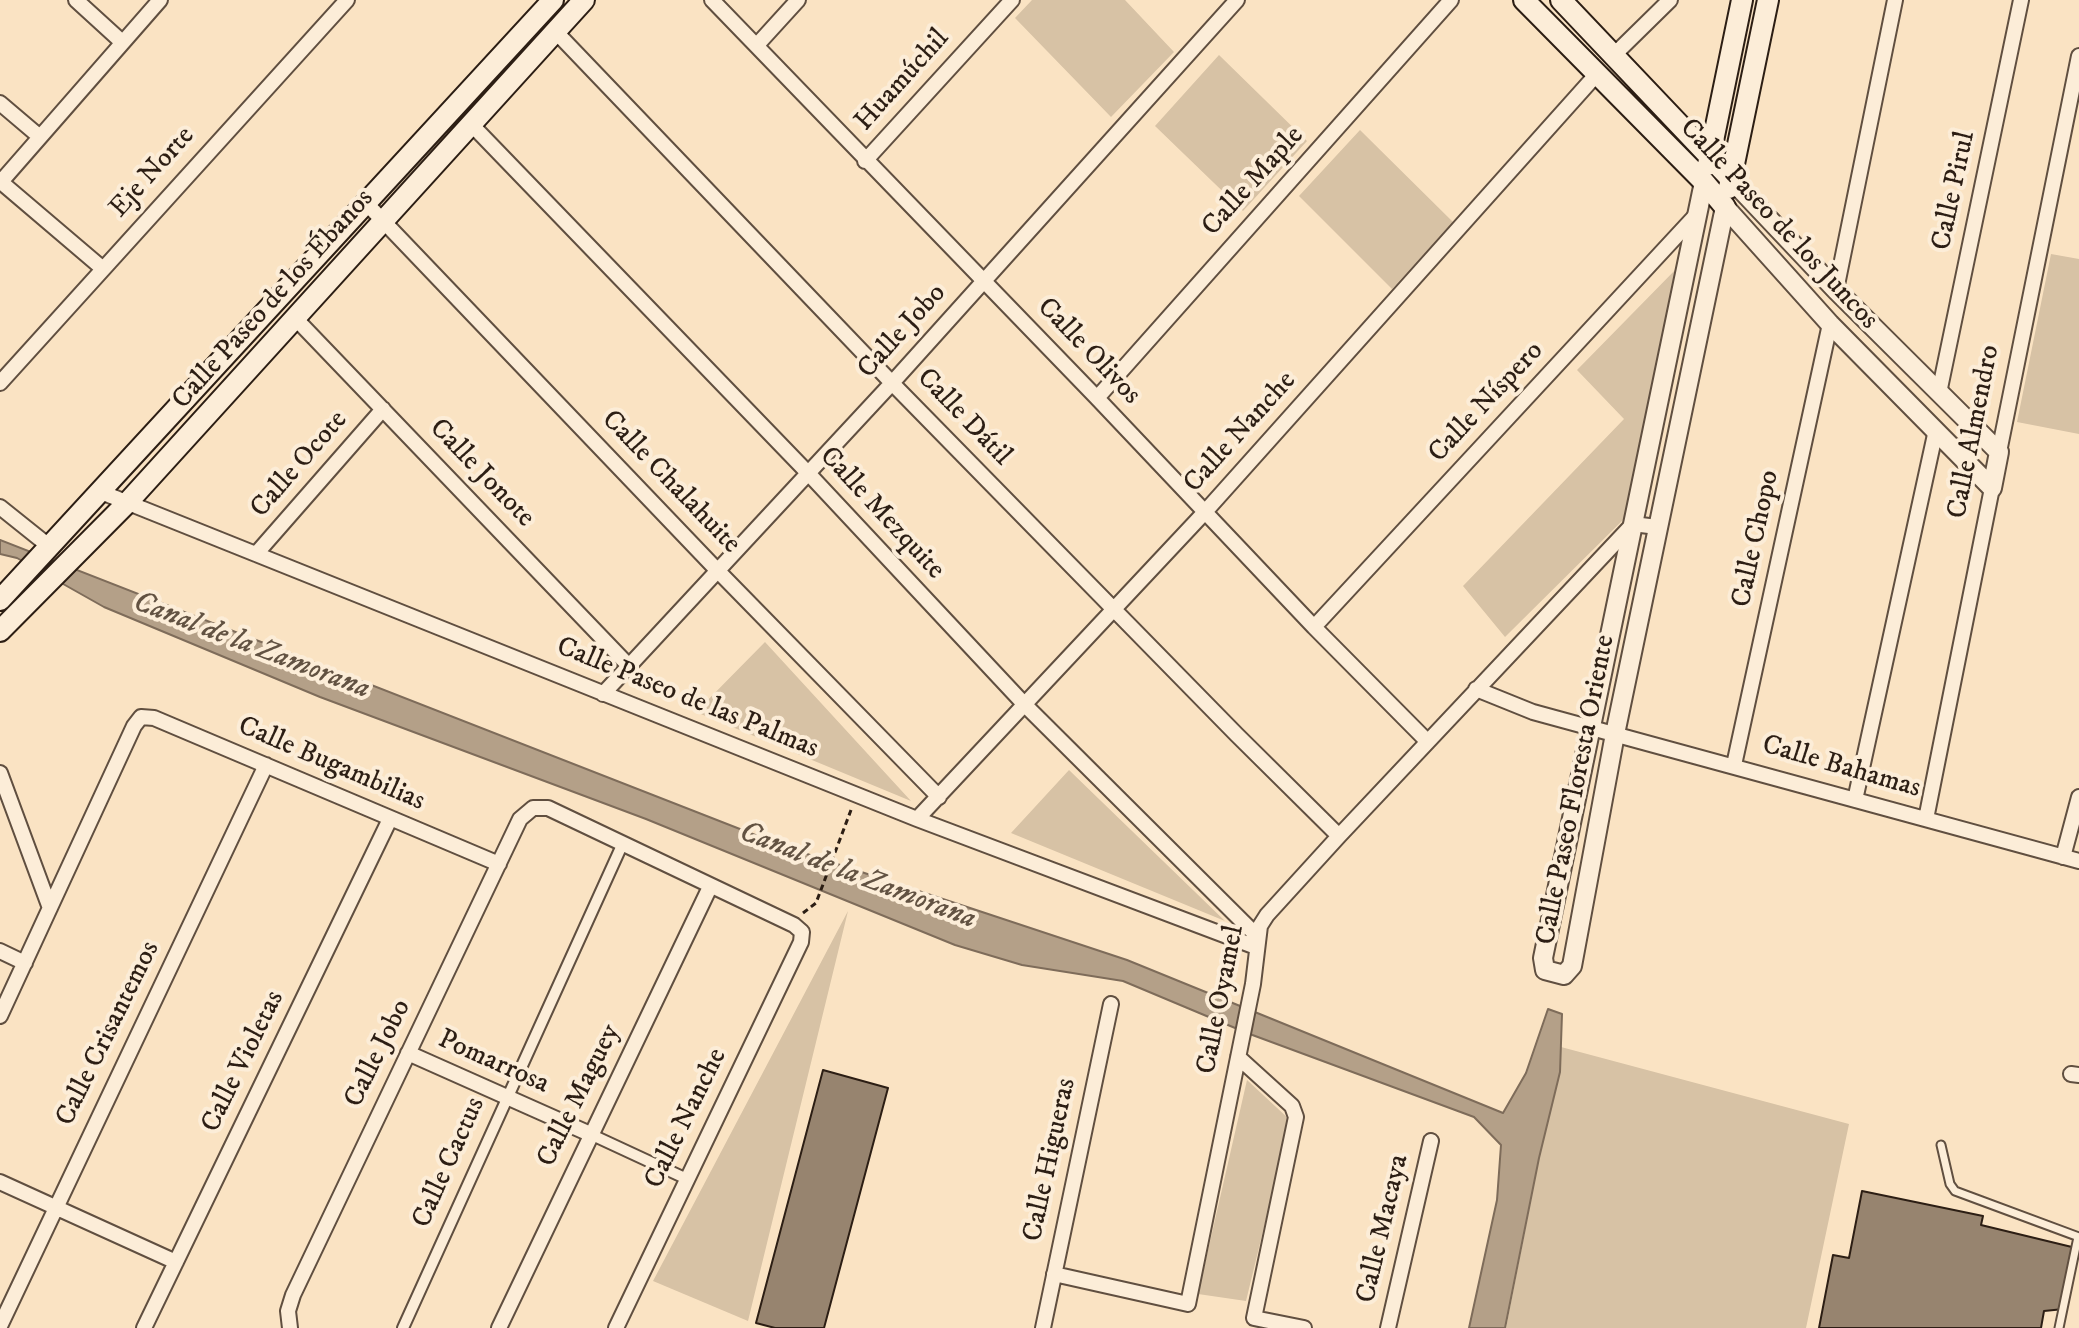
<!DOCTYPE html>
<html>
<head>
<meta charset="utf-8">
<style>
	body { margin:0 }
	canvas { display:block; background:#fae3c3 }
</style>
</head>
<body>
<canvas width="2079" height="1328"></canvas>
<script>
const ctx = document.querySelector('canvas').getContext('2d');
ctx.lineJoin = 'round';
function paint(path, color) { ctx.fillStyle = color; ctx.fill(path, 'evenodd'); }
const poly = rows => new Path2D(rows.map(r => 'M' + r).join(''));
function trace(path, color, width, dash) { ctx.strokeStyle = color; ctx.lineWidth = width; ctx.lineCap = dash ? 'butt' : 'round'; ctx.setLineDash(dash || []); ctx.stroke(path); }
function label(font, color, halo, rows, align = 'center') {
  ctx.font = font + ' "IM FELL DW Pica",serif'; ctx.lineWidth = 8; ctx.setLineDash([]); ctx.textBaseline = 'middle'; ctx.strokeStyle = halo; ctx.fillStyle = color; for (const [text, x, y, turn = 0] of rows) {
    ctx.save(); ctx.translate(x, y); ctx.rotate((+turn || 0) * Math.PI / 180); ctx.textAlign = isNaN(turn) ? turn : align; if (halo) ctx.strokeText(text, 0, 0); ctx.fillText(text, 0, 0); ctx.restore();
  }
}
paint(poly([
	[1032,0,1125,0,1174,52,1111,117,1015,18],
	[1219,55,1307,141,1243,211,1155,126],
	[1360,130,1453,222,1392,289,1299,196],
	[2051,254,2079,259,2079,434,2017,422],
	[1680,265,1626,517,1505,637,1463,586,1624,419,1577,370],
	[765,642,911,801,696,712],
	[1069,770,1225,921,1011,833],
	[848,911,748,1321,653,1281],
	[1561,1047,1849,1124,1806,1328,1506,1328],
	[1247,1080,1290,1120,1246,1301,1198,1294]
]), '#d7c2a5');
const water = poly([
	[0,540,786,847,1127,960,1503,1113,1526,1073,1548,1009,1562,1014,1560,1072,1539,1158,1505,1328,1469,1328,1497,1200,1501,1145,1474,1117,1247,1033,1123,981,1022,965,955,945,646,819,320,697,104,607,17,558,0,554,0,540]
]);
paint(water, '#b4a088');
trace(water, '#7e6c5a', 2);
const building = poly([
	[823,1070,888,1088,824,1328,775,1328,756,1323,823,1070],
	[1862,1191,1983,1216,1981,1225,2076,1248,2064,1309,2044,1311,2041,1328,1819,1328,1833,1255,1849,1258,1862,1191]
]);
paint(building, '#97846f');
trace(building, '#2c1e14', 2);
const service = poly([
	[1941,1145,1950,1184,1955,1191,2079,1237],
	[2059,1328,2078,1237]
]);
const pedestrian = poly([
	[590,1134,687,1179],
	[403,1328,623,843]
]);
const minor = poly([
	[76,0,122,42],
	[712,0,1097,398,1314,627,1427,741],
	[556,32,892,383,1237,735,1339,836],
	[757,45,798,0],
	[1614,55,1670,0],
	[0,103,40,137],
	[471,124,808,473,1025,705,1257,936],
	[865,161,1012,0],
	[1,182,102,268],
	[0,183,160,0],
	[366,203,716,569,939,797],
	[1836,290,1895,0],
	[296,319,628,665],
	[0,383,347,0],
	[1939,393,2021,0],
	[1097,398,1451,0],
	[1999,452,2079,56],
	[101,492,917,819,1256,947],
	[0,507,50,547],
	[256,554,383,409],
	[1314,627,1697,214],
	[1476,689,1533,712,2079,861],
	[603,694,892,383,1237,0],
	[1734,765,1830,324],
	[0,773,50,908],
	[1855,800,1936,430],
	[917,819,1204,513,1596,75],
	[1926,819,1992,488],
	[2063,857,2079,797],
	[0,951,25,963],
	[0,1016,134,726,141,717,154,718,499,864],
	[408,1053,590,1134],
	[1238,1057,1292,1106,1296,1117,1254,1318,1304,1328],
	[2071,1074,2079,1075],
	[0,1182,176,1262],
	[1054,1274,1188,1304,1253,984,1260,926,1267,915,1339,836,1633,524,1657,527],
	[0,1326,266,765],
	[144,1328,390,819],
	[290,1328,288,1311,293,1295,520,819,533,808,548,808,794,925,802,932,801,942,616,1328],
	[499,1328,710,887],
	[1043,1328,1111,1004],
	[1388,1328,1431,1141]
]);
const tertiary = poly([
	[1731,179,1836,290,1999,452,1992,488],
	[1704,182,1543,958,1545,970,1564,975,1572,966,1615,734,1725,207],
	[1725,207,1830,324,1992,488]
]);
const secondary = poly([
	[1524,0,1704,182,1725,207],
	[1561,0,1731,179],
	[1708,165,1742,0],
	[1729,188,1768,0],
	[0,600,553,0],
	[0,631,127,503,584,0]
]);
trace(service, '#604f40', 11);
trace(pedestrian, '#604f40', 14);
trace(minor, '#604f40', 18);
trace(tertiary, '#604f40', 22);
trace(secondary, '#2c1e14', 24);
trace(poly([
	[803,913,816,903,851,810]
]), '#2c1e14', 3, [6, 4]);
trace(service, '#fcedd8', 7);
trace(pedestrian, '#fcedd8', 10);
trace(minor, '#fcedd8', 14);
trace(tertiary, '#fcedd8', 18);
trace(secondary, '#fcedd8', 20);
label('28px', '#2c1e14', '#fcedd8', [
	["Huamúchil",903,81,-48],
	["Eje Norte",153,173,-48],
	["Calle Maple",1254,182,-48],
	["Calle Pirul",1955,191,-78],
	["Calle Paseo de los Juncos",1778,225,47],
	["Calle Paseo de los Ébanos",274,300,-48],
	["Calle Jobo",903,332,-48],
	["Calle Olivos",1088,352,46],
	["Calle Níspero",1487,403,-47],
	["Calle Dátil",963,418,46],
	["Calle Almendro",1975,432,-79],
	["Calle Nanche",1241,433,-48],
	["Calle Ocote",300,465,-49],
	["Calle Jonote",481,474,46],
	["Calle Chalahuite",670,483,46],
	["Calle Mezquite",881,514,47],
	["Calle Chopo",1757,539,-78],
	["Calle Paseo de las Palmas",687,699,22],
	["Calle Bugambilias",331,765,23],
	["Calle Bahamas",1841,768,16],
	["Calle Paseo Floresta Oriente",1577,790,-79],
	["Calle Oyamel",1222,1000,-79],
	["Calle Crisantemos",109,1034,-64],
	["Calle Jobo",379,1054,-64],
	["Calle Violetas",244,1062,-64],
	["Pomarrosa",493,1063,24],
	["Calle Maguey",580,1096,-64],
	["Calle Nanche",687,1119,-64],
	["Calle Higueras",1051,1160,-78],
	["Calle Cactus",450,1163,-66],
	["Calle Macaya",1384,1229,-77]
]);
label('italic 30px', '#625242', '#fcedd8', [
	["Canal de la Zamorana",251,647,21],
	["Canal de la Zamorana",857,877,21]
]);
</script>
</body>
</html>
